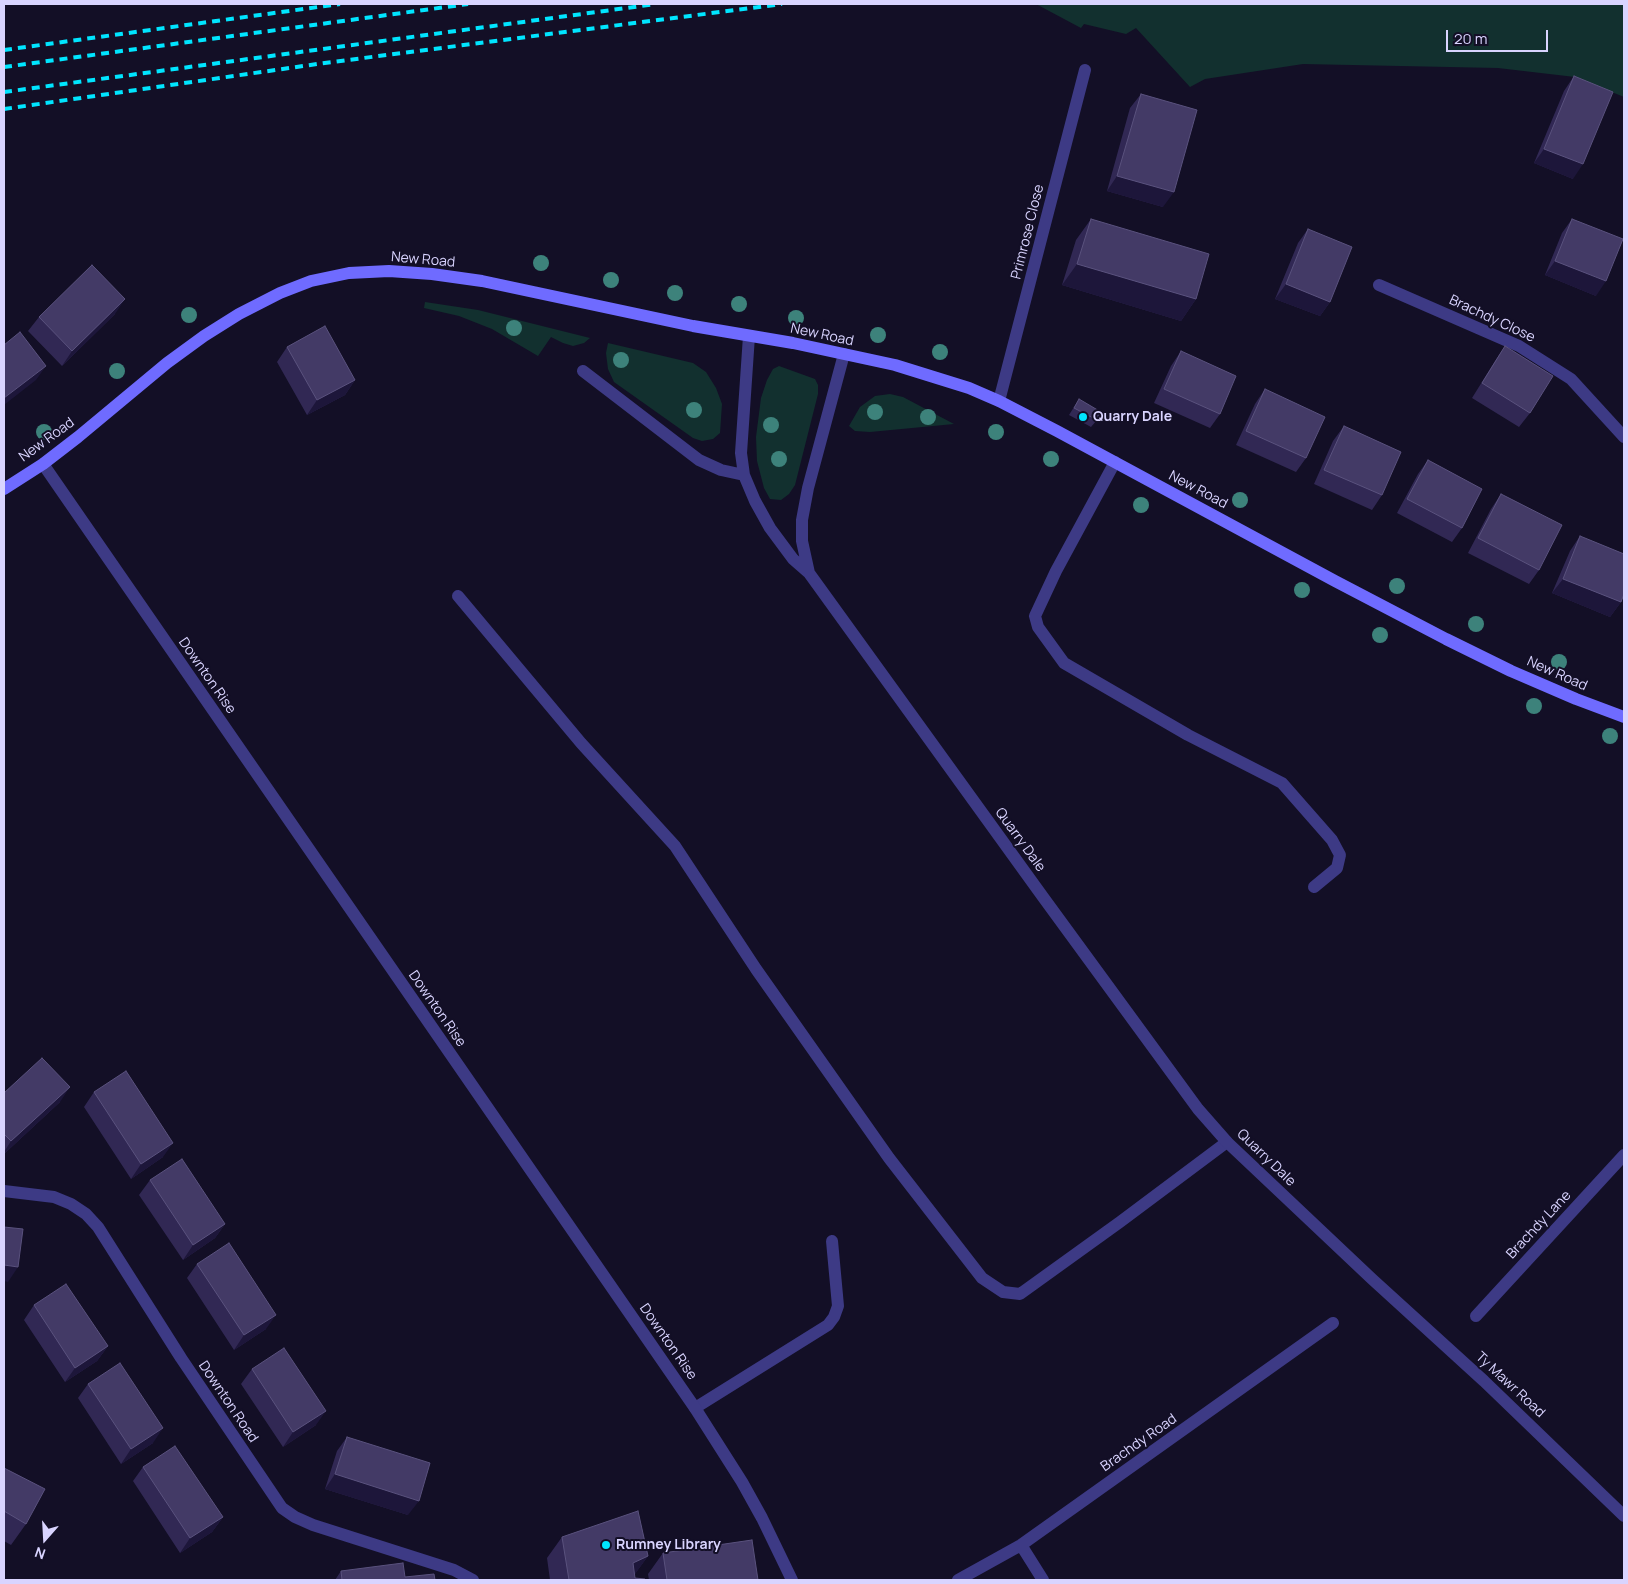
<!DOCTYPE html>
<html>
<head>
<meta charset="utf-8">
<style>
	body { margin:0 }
	#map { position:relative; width:1628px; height:1584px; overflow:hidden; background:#130f26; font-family:Manrope,sans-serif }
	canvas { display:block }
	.frame { position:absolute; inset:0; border:5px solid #d9d4ff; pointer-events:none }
	.north { position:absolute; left:20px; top:1514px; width:50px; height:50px; -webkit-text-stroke:4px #130f26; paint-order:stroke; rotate:199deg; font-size:14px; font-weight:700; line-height:20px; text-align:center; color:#d9d4ff }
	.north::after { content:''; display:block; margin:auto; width:18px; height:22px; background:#d9d4ff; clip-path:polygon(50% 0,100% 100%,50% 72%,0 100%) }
	.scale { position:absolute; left:1446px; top:30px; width:102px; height:22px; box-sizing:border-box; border:2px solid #d9d4ff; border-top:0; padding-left:6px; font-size:15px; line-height:18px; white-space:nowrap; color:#d9d4ff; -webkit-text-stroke:4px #130f26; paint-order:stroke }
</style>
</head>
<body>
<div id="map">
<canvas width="1628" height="1584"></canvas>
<div class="frame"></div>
<div class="north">N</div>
<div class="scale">20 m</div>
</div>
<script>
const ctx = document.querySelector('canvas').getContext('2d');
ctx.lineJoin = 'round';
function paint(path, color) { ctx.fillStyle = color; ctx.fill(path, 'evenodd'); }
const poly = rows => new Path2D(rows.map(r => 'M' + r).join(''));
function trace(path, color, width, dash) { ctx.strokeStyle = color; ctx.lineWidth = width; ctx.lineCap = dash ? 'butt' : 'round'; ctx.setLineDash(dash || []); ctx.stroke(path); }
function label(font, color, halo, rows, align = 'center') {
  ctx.font = font + ' Manrope,sans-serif'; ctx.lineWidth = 4; ctx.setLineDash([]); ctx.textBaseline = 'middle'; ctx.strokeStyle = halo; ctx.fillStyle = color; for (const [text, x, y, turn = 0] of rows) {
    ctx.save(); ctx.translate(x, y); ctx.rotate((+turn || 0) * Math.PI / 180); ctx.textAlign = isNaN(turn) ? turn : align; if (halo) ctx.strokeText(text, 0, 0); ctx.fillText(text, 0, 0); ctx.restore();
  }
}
paint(poly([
	[1036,4,1624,4,1624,97,1575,77,1498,68,1303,64,1205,79,1190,87,1136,28,1126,34,1084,24,1081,28],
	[425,302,478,310,590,338,584,343,573,346,563,343,551,337,538,356,492,329,459,316,424,308],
	[608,343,693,363,706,372,716,388,722,404,720,433,713,439,702,441,693,438,614,382,608,369,606,353],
	[779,366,815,379,818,385,818,394,795,485,789,494,781,500,770,499,764,488,757,461,756,437,761,398,767,380,773,369],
	[890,394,903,397,954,424,870,432,855,431,849,426,860,407,875,396]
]), '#12302f');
trace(poly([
	[1115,462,1056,571,1035,616,1038,627,1064,663,1188,735,1282,783,1332,840,1340,855,1337,868,1314,887],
	[458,596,581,743,675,846,756,969,889,1158,982,1278,1003,1292,1020,1294,1120,1222,1227,1142],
	[695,1408,828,1325,834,1317,838,1306,832,1241]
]), '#3d3a85', 12);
trace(poly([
	[1379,285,1519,346,1571,379,1624,437],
	[749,336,741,453,744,475,755,501,770,528,793,559,809,573],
	[844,354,808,488,802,520,802,541,809,573,1043,897,1198,1109,1227,1142,1372,1279,1484,1381,1624,1516],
	[583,371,699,460,721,470,744,475],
	[999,401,1085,70],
	[43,464,695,1408,742,1482,762,1518,792,1580],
	[4,1191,54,1197,71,1204,86,1214,98,1227,181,1358,282,1508,295,1517,313,1525,454,1570,473,1580],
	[1476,1316,1624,1155],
	[1021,1545,1043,1580],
	[958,1580,1021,1545,1333,1323]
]), '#3d3a85', 12);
trace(poly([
	[4,489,43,464,78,437,167,363,204,336,239,314,280,293,311,281,349,273,389,271,432,274,482,281,693,326,793,343,895,365,969,388,999,401,1057,431,1335,581,1446,639,1511,671,1576,699,1624,717]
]), '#6f6bff', 12);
trace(poly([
	[4,50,340,4],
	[4,67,468,4],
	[4,92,656,4],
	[4,109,317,64,782,4]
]), '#00e5ff', 4, [8, 6]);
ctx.fillStyle = '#3d827b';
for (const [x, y] of [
	[541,263],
	[611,280],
	[675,293],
	[739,304],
	[189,315],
	[796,318],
	[514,328],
	[878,335],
	[940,352],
	[621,360],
	[117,371],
	[694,410],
	[875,412],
	[928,417],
	[771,425],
	[44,432],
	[996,432],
	[779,459],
	[1051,459],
	[1240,500],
	[1141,505],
	[1397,586],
	[1302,590],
	[1476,624],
	[1380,635],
	[1559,662],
	[1534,706],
	[1610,736]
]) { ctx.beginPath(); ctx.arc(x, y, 8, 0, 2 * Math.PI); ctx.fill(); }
paint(poly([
	[1574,76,1573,179,1534,163,1564,91],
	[1141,94,1163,207,1107,191,1130,108],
	[1091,219,1196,299,1181,321,1062,285,1076,240],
	[1572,219,1596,296,1545,275,1562,233],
	[1308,229,1330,302,1320,316,1275,299,1298,243],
	[115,314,62,366,28,331,39,317],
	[1505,346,1530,413,1519,427,1472,398,1495,361],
	[287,347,355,380,345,395,307,415,277,362],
	[1181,351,1220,414,1210,428,1154,403,1171,366],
	[1265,389,1306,458,1296,472,1236,445,1255,404],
	[1079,399,1097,420,1091,427,1069,415],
	[1344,426,1382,495,1372,510,1314,484,1333,441],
	[1428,460,1462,528,1452,542,1397,513,1418,474],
	[1501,494,1539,570,1529,584,1468,553,1491,509],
	[1580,536,1621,602,1610,617,1552,593,1570,551],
	[94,1092,163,1157,131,1179,84,1107],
	[4,1093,60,1102,4,1154],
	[150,1180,225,1224,215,1238,183,1260,139,1195],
	[197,1264,266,1329,234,1350,187,1278],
	[34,1305,108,1346,97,1361,65,1382,24,1320],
	[252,1369,316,1425,283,1447,241,1384],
	[88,1384,153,1443,121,1464,78,1398],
	[347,1437,408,1515,325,1489,337,1451],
	[143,1467,223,1517,212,1532,180,1553,133,1481],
	[4,1468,26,1524,11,1545,4,1541],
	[562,1537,648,1556,634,1575,635,1578,646,1580,550,1580,547,1558],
	[663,1553,758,1580,649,1580,648,1574],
	[341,1571,405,1577,435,1580,335,1580]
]), '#312854');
paint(poly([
	[1544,149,1583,164,1573,179,1534,163],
	[1117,176,1174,192,1163,207,1107,191],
	[1555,261,1606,281,1596,296,1545,275],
	[1077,264,1196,299,1181,321,1062,285],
	[1286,284,1330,302,1320,316,1275,299],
	[125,299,115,314,62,366,72,351],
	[46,366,36,380,4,405,4,398],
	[355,380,345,395,307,415,317,400],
	[1563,579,1621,602,1610,617,1552,593],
	[70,1087,60,1102,4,1154,4,1152,11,1141],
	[173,1143,163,1157,131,1179,141,1164],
	[225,1224,215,1238,183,1260,193,1245],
	[4,1265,18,1267,8,1282,4,1281],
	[276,1315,266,1329,234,1350,244,1335],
	[108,1346,97,1361,65,1382,75,1368],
	[326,1411,316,1425,283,1447,293,1432],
	[163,1428,153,1443,121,1464,131,1449],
	[335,1474,419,1501,408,1515,325,1489],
	[223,1517,212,1532,180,1553,190,1538],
	[648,1556,633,1577,633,1563]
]), '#1d163a');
const building = poly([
	[1574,76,1613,92,1583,164,1544,149,1574,76],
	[1141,94,1197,110,1174,192,1117,176,1141,94],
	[1091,219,1209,254,1196,299,1077,264,1091,219],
	[1572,219,1623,239,1606,281,1555,261,1572,219],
	[1308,229,1352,247,1330,302,1286,284,1308,229],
	[92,265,125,299,72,351,39,317,92,265],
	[325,326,355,380,317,400,287,347,325,326],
	[20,332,46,366,4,398,4,345,20,332],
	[1505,346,1553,376,1530,413,1482,383,1505,346],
	[1181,351,1236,376,1220,414,1164,389,1181,351],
	[1265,389,1325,417,1306,458,1246,431,1265,389],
	[1079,399,1101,412,1097,420,1074,408,1079,399],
	[1344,426,1401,452,1382,495,1324,470,1344,426],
	[1428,460,1482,489,1462,528,1407,499,1428,460],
	[1501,494,1562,525,1539,570,1478,538,1501,494],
	[1580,536,1624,554,1624,594,1621,602,1563,579,1580,536],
	[42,1058,70,1087,11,1141,4,1134,4,1093,42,1058],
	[126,1071,173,1143,141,1164,94,1092,126,1071],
	[182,1159,225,1224,193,1245,150,1180,182,1159],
	[4,1227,23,1229,18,1267,4,1265,4,1227],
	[229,1243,276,1315,244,1335,197,1264,229,1243],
	[66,1284,108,1346,75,1368,34,1305,66,1284],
	[284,1348,326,1411,293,1432,252,1369,284,1348],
	[120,1363,163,1428,131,1449,88,1384,120,1363],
	[347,1437,430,1463,419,1501,335,1474,347,1437],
	[175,1446,223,1517,190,1538,143,1467,175,1446],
	[4,1468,45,1489,26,1524,4,1511,4,1468],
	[638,1511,648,1556,633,1563,635,1578,645,1579,646,1580,569,1580,562,1537,638,1511],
	[752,1540,758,1580,667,1580,663,1553,752,1540],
	[403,1563,405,1577,434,1574,435,1580,342,1580,341,1571,403,1563]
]);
paint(building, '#433a66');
trace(building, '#5a527e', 1);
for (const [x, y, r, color] of [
	[1083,417,5,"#00e5ff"],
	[606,1545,5,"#00e5ff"]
]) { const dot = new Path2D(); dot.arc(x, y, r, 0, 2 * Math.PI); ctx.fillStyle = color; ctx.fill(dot); trace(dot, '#130f26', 2); }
label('14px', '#d9d4ff', '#130f26', [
	["Primrose Close",1028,232,-76],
	["New Road",423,260,5],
	["Brachdy Close",1492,319,25],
	["New Road",822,335,12],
	["New Road",47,440,-36],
	["New Road",1198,490,28],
	["New Road",1557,674,24],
	["Downton Rise",207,676,55],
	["Quarry Dale",1020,840,54],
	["Downton Rise",437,1009,55],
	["Quarry Dale",1266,1158,44],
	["Brachdy Lane",1539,1225,-47],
	["Downton Rise",668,1342,55],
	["Ty Mawr Road",1510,1385,43],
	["Downton Road",228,1402,56],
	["Brachdy Road",1139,1443,-35]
]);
label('bold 14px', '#d9d4ff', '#130f26', [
	["Quarry Dale",1093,417],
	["Rumney Library",616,1545]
], 'left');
</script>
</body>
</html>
